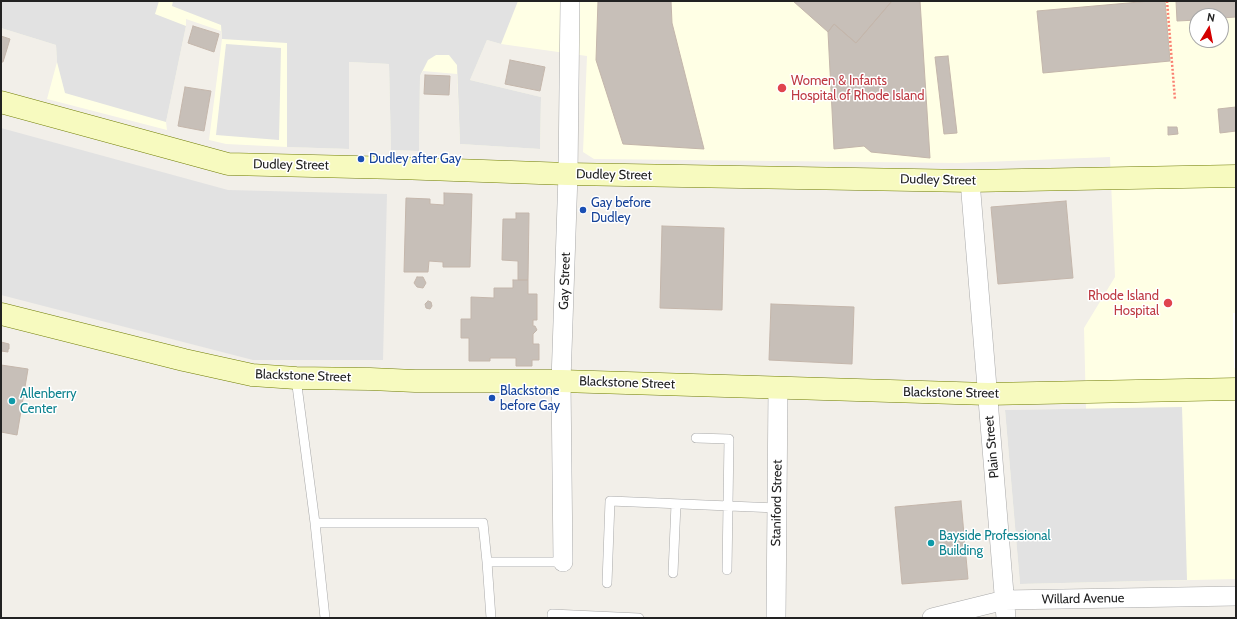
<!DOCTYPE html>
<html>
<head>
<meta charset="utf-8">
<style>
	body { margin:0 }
	#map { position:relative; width:1237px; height:619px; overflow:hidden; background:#f2efe9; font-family:Cabin,sans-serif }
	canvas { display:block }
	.frame { position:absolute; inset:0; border:2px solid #222; pointer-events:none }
	.north { position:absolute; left:1189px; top:8px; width:40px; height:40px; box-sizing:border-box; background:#fff; border:1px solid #a7a7a7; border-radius:50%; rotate:10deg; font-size:11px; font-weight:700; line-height:16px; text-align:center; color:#222 }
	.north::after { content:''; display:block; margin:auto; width:14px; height:18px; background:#d40000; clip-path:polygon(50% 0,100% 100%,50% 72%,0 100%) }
</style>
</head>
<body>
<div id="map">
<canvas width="1237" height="619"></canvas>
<div class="frame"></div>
<div class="north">N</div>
</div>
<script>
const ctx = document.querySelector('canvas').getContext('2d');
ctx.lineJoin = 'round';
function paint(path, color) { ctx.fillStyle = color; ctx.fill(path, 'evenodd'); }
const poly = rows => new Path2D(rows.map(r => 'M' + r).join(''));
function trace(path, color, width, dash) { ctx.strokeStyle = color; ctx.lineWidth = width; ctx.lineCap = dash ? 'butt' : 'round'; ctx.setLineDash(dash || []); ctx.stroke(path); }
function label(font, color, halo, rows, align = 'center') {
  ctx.font = font + ' Cabin,sans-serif'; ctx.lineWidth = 3; ctx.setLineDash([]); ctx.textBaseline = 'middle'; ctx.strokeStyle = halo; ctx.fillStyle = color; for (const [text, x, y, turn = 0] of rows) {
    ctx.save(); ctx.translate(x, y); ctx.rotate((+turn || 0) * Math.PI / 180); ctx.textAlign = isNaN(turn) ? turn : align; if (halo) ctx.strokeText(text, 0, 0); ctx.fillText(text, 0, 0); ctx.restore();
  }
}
paint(poly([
	[1,1,1236,1,1236,579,1020,584,1005,410,1086,409,1084,328,1115,277,1110,157,959,163,594,159,583,152,587,56,501,44,487,40,470,80,541,97,540,149,460,144,457,74,423,71,420,76,419,151,391,150,389,64,349,62,349,149,287,147,226,144,209,140,222,39,221,31,186,19,186,26,166,122,167,130,47,99,57,62,56,45,1,28],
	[1197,16,1221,16,1221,40,1197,40]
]), '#ffffe5');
paint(poly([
	[1,1,159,1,155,14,186,26,166,122,65,93,57,62,56,45,1,28],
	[173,1,518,1,501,44,487,40,470,80,541,97,540,149,460,144,457,65,449,55,436,55,428,60,420,76,419,151,391,150,389,64,349,62,349,149,287,147,287,43,222,39,221,25,172,6],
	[226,44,281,48,279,140,216,135],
	[1,128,228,190,387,194,383,360,253,360,1,295],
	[1182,407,1187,580,1020,584,1005,410]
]), '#e2e2e2');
paint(poly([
	[1233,313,1236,313,1236,368,1234,368]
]), '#fff');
const building = poly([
	[598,1,671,1,672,23,704,149,623,144,596,60,598,1],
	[793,1,892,1,856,43,834,24,828,32,793,1],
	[892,1,920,1,930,158,871,152,864,146,834,149,828,32,834,24,856,43,892,1],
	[1151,1,1165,1,1170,61,1043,73,1037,11,1151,1],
	[1176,1,1236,1,1236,17,1221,18,1221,16,1197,16,1197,20,1177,21,1176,1],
	[193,26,219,34,214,52,188,43,193,26],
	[1,36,10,39,3,62,1,62,1,36],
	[948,56,957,133,944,134,935,57,948,56],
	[510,60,545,67,540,91,505,84,510,60],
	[425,75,450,76,449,95,424,94,425,75],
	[185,87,211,91,204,131,178,126,185,87],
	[1236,107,1236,131,1220,133,1218,109,1236,107],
	[1168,127,1177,127,1178,134,1168,135,1168,127],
	[444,193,472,194,470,267,443,267,443,262,429,261,428,272,404,272,406,198,430,199,430,204,444,205,444,193],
	[1066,201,1073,278,998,284,991,207,1066,201],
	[516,213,529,213,528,280,518,280,518,261,502,260,503,219,516,219,516,213],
	[662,226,724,228,722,310,660,308,662,226],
	[417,277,423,277,426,283,423,288,417,287,414,283,417,277],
	[513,280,528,280,528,294,537,294,537,320,533,320,533,326,535,326,537,330,533,334,533,344,539,344,539,360,532,360,532,366,516,366,516,358,490,358,490,361,469,361,469,338,461,338,461,319,471,319,471,297,494,298,494,288,513,288,513,280],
	[428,301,431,302,432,306,430,309,426,308,425,304,428,301],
	[771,304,854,307,852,364,769,360,771,304],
	[1,342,9,344,9,349,8,349,8,352,1,351,1,342],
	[1,365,28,369,17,435,1,432,1,434,1,365],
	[961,501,968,579,902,584,895,507,961,501]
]);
paint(building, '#c7bfb8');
trace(building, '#c4b6ab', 1);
const lane = poly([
	[296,378,315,523,483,523,487,562,563,562],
	[696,438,729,439,727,570],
	[315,523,325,618],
	[487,562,491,618],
	[673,573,676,504],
	[607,583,610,501,777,508],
	[552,618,552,614,639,618]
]);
const street = poly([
	[970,181,1006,618],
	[563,562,561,381,568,174,570,1],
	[776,618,778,388],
	[932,618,1005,600,1236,596]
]);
const secondary = poly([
	[1,102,228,164,398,168,568,174,970,181,1236,176],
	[1,314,184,360,252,375,296,378,370,379,415,381,561,381,988,394,1236,389]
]);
trace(lane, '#a9a9a9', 10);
trace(street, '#a9a9a9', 20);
trace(secondary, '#707d05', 23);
trace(poly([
	[1167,1,1175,100]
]), '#fa8072', 2.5, [2, 2]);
trace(lane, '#fff', 9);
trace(street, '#fff', 19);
trace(secondary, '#f7fabf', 22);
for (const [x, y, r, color] of [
	[782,88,5,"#e0444e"],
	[361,159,4,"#1a4fb4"],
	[583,210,4,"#1a4fb4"],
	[1168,303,5,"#e0444e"],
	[492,398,4,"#1a4fb4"],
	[12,401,4,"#0f9aa8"],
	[931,543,4,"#0f9aa8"]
]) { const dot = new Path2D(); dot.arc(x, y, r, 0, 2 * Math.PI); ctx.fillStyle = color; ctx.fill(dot); trace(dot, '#fff', 1.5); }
label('13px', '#be3a42', '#fff', [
	["Women & Infants",791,81],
	["Hospital of Rhode Island",791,96],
	["Rhode Island",1159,296,"right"],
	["Hospital",1159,311,"right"]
], 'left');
label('13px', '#164399', '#fff', [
	["Dudley after Gay",369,159],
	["Gay before",591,203],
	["Dudley",591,218],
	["Blackstone",500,391],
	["before Gay",500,406]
], 'left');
label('13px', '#222', '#fff', [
	["Dudley Street",291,165,1],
	["Dudley Street",614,175,1],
	["Dudley Street",938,180,1],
	["Gay Street",565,281,-88],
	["Blackstone Street",303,376,2],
	["Blackstone Street",627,383,2],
	["Blackstone Street",951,393,1],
	["Plain Street",992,447,-95],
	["Staniford Street",777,503,-89],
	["Willard Avenue",1083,599,-1]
]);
label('13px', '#0d838f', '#fff', [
	["Allenberry",20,394],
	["Center",20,409],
	["Bayside Professional",939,536],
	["Building",939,551]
], 'left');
</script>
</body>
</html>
